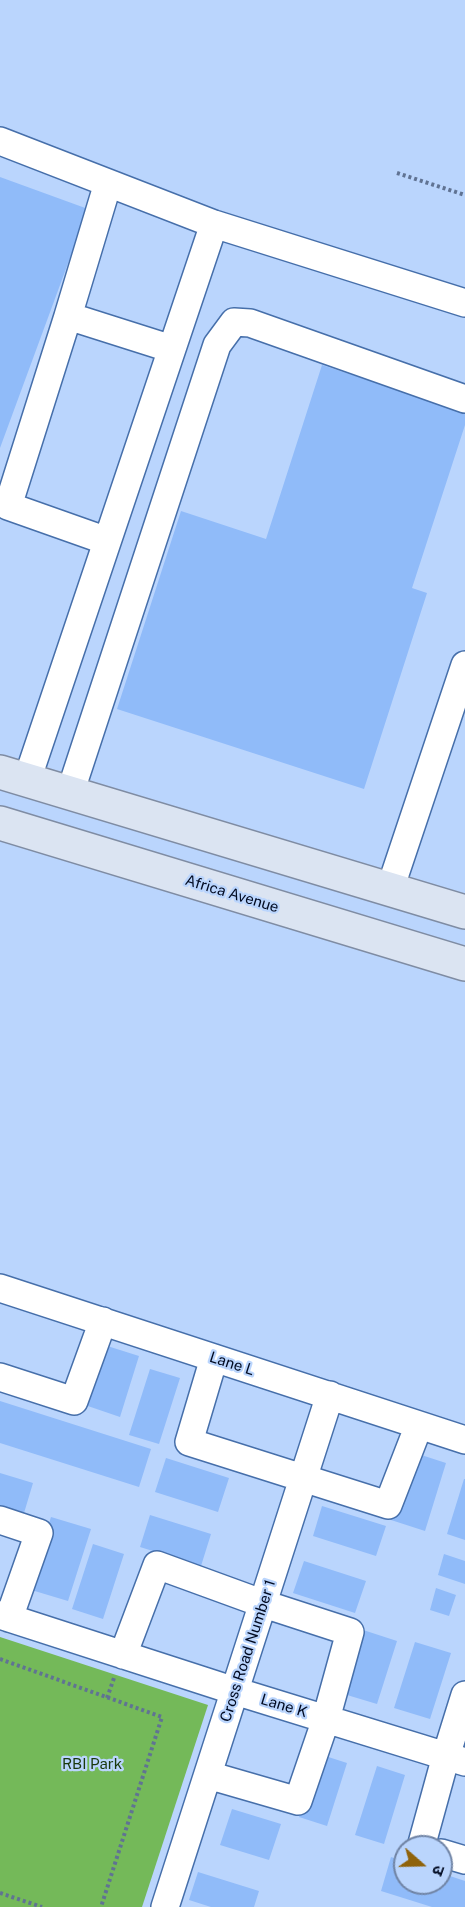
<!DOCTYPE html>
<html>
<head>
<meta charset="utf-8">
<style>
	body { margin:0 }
	#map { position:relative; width:465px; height:1907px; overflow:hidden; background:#bad5fd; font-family:"Public Sans","Noto Sans Devanagari",sans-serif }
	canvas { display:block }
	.north { position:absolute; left:393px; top:1835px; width:60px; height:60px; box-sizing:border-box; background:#bad5fd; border:2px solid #7084a5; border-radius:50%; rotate:110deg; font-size:16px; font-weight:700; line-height:24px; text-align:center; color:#000a21 }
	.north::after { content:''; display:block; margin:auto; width:21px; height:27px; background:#8f630b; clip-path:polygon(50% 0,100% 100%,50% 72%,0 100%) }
</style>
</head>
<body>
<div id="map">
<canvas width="465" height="1907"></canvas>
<div class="north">उ</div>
</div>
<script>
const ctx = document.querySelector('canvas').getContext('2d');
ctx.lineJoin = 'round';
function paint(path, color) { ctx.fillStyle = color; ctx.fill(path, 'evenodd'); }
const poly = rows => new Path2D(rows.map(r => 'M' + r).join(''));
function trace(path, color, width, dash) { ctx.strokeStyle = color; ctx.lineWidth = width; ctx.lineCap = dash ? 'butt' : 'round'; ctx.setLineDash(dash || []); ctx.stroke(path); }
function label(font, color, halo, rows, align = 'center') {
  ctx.font = font + ' "Public Sans",sans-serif'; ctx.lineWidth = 4.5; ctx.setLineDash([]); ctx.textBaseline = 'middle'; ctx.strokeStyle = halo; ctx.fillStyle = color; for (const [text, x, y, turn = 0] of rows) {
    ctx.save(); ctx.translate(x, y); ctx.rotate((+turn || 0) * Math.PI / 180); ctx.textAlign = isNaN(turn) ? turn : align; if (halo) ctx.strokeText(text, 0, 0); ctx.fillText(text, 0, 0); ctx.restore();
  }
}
paint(poly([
	[0,1637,208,1705,142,1907,0,1907]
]), '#74b959');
paint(poly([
	[0,177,88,209,0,448],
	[322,365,465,412,465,425,412,588,427,593,364,789,117,709,181,511,266,539],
	[101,1344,139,1356,120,1417,82,1404],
	[150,1369,180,1378,159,1444,129,1435],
	[0,1401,151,1449,139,1487,0,1443],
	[412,1452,446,1463,425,1531,391,1520],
	[166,1458,229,1478,218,1512,155,1492],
	[0,1473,33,1483,24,1513,0,1505],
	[464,1479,465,1479,465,1540,447,1534],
	[322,1506,386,1526,376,1556,313,1536],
	[150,1515,211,1534,201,1566,140,1547],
	[51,1517,91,1529,68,1601,28,1589],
	[93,1544,124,1554,103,1619,72,1609],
	[444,1554,465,1561,465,1584,438,1575],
	[304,1561,366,1581,355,1613,293,1593],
	[436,1588,456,1595,449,1616,430,1610],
	[357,1628,397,1641,377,1704,337,1692],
	[415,1642,451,1653,430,1719,394,1708],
	[319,1754,347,1763,327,1826,299,1817],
	[377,1766,405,1775,384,1844,355,1835],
	[232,1809,281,1824,269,1860,220,1845],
	[391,1857,405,1862,405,1883,441,1883,441,1873,465,1881,465,1907,432,1907,381,1891],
	[198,1872,259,1891,254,1907,211,1907,189,1900]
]), '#90bbf9');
const minor = poly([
	[0,141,214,224,465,303],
	[108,183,68,316,172,349],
	[68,316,8,506,107,541],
	[27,780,214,224],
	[70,793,217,345,234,322,250,323,465,399],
	[390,889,465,665],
	[0,1288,465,1440],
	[214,1358,189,1442,388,1505,419,1425],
	[0,1377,74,1401,103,1321],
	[0,1520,39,1533,9,1618],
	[0,1615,235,1691,465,1762],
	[123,1655,157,1565,264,1604,350,1632,326,1719,298,1801,208,1775],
	[421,1847,446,1756,465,1695],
	[441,1853,465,1860],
	[165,1907,330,1395]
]);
const major = poly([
	[0,772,465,912],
	[0,823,465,964]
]);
trace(minor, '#466faa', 30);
trace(major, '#7f8ca3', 36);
trace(poly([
	[397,173,465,195],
	[0,1659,162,1717,101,1907],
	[107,1698,114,1678],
	[0,1893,42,1907]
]), '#607393', 4, [3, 3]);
trace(minor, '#fff', 27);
trace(major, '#dbe4f2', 33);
label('15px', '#000a21', '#bad5fd', [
	["Africa Avenue",232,894,17],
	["Lane L",232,1364,18],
	["Cross Road Number 1",248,1651,-72],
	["Lane K",284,1706,17]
]);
label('15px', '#19380c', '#bad5fd', [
	["RBI Park",92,1764]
]);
</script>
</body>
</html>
